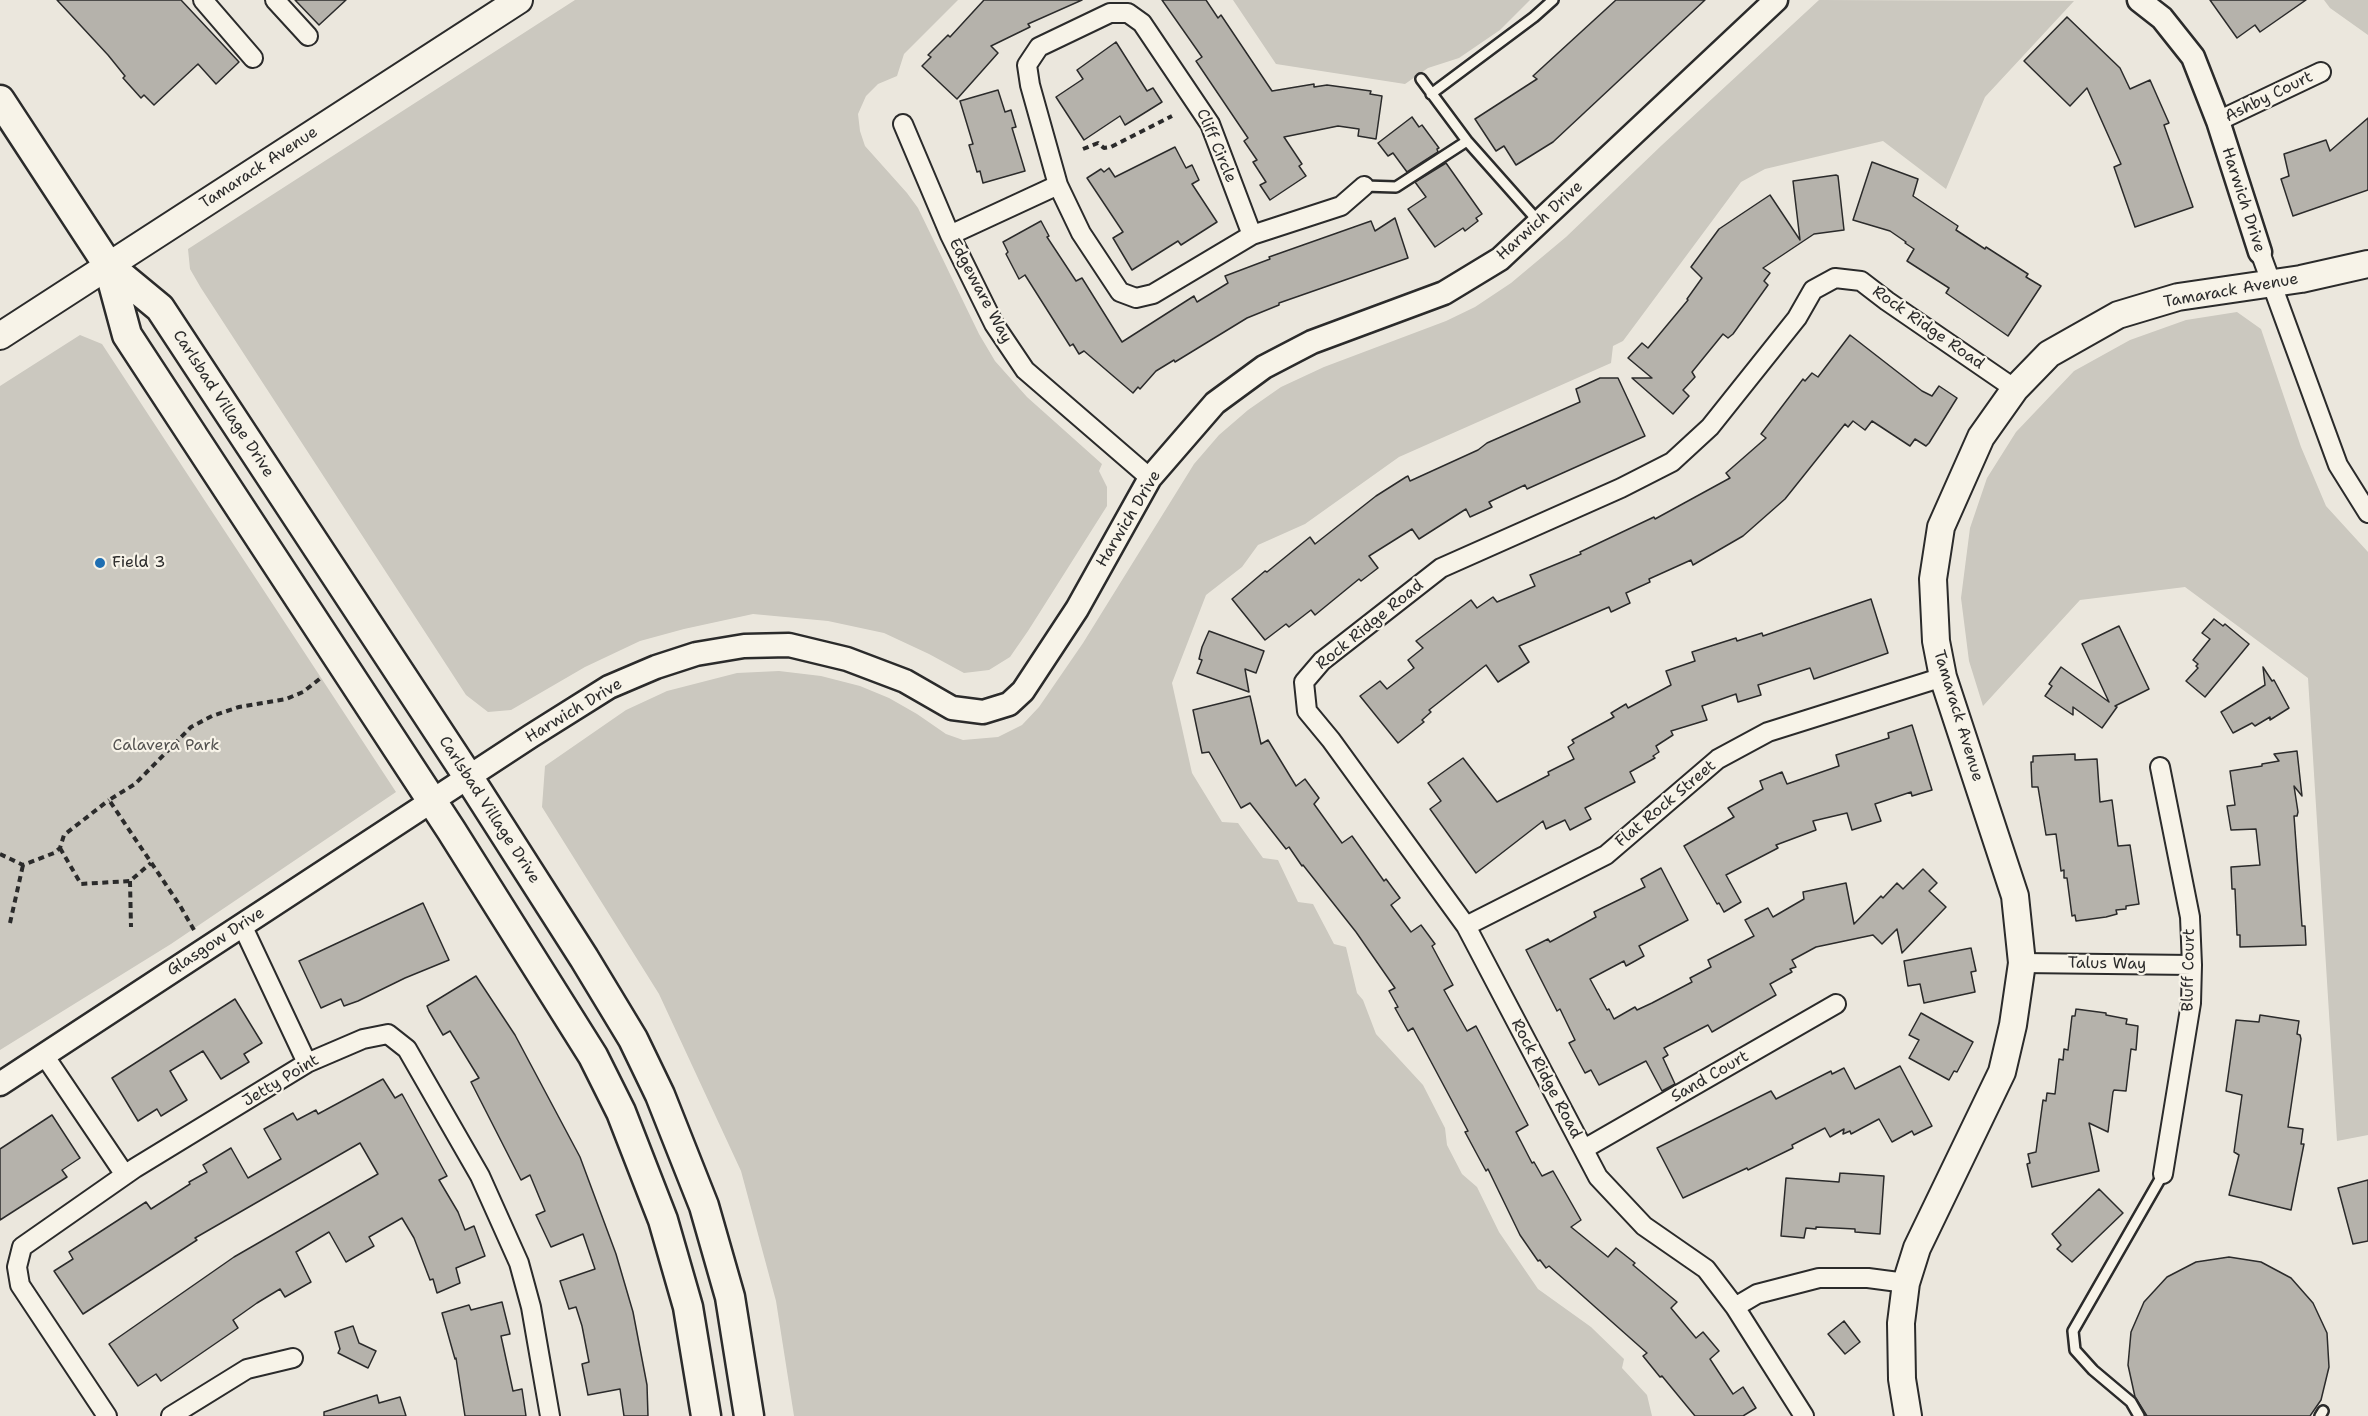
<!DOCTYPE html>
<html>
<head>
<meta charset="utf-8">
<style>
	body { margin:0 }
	canvas { display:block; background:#ebe7dd }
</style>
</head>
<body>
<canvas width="2368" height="1416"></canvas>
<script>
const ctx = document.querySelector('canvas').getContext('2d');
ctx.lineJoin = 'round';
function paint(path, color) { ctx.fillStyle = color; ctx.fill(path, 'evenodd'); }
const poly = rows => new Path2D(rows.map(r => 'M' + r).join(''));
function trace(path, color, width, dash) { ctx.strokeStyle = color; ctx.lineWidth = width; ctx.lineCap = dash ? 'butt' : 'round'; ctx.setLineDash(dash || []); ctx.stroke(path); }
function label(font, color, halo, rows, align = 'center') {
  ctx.font = font + ' "Shantell Sans",sans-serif'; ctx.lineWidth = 4.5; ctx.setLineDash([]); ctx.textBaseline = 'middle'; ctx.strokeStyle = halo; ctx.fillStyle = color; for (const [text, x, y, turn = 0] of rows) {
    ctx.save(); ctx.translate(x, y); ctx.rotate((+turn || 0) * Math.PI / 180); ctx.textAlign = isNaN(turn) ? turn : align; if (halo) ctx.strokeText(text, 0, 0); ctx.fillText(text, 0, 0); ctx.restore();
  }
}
paint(poly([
	[575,0,958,0,904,54,897,76,878,84,866,96,858,114,860,131,865,146,907,193,918,208,979,334,995,361,1027,397,1102,464,1099,471,1107,487,1107,506,1028,631,1010,657,989,670,964,673,929,654,884,633,828,621,753,614,684,629,640,641,585,667,511,710,488,712,466,695,201,288,190,269,188,249],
	[1233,0,1530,0,1500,30,1459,58,1428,68,1405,84,1276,64],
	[1819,0,2074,1,1985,97,1946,189,1883,141,1765,169,1741,182,1623,341,1613,346,1611,363,1399,457,1305,524,1258,545,1242,567,1206,595,1172,683,1192,773,1222,822,1238,823,1263,858,1278,860,1298,902,1313,904,1334,944,1346,947,1357,993,1363,1000,1376,1034,1423,1085,1445,1128,1447,1145,1462,1174,1477,1187,1499,1232,1538,1289,1591,1327,1624,1359,1622,1368,1647,1395,1652,1416,794,1416,776,1301,741,1171,659,994,542,807,545,766,626,710,667,691,737,673,779,671,821,676,860,686,889,698,917,714,946,734,963,740,998,737,1022,725,1039,707,1083,643,1194,464,1219,435,1248,410,1281,387,1324,367,1446,321,1475,307,1511,283,1566,237,1662,145],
	[2324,0,2368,0,2368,35,2330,8],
	[2237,312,2261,329,2301,447,2326,506,2368,552,2368,1135,2337,1141,2308,678,2185,587,2080,600,1983,706,1969,661,1961,598,1970,528,1987,478,2016,432,2074,371,2130,340,2186,320],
	[80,335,102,344,396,792,171,944,0,1050,0,386]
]), '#cbc8bf');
const building = poly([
	[57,0,181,0,239,62,216,84,198,64,154,105,144,95,141,98,123,78,125,76,108,55,57,0],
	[295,0,346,0,319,25,295,0],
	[984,0,1082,0,1028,24,1030,27,991,46,998,53,957,99,922,66,931,57,928,55,948,35,950,37,984,0],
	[1162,0,1206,0,1218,18,1221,15,1272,91,1314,84,1314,87,1327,85,1371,91,1370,94,1382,96,1376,139,1358,136,1359,129,1338,126,1284,137,1302,164,1299,166,1306,176,1270,200,1260,185,1266,182,1253,162,1257,160,1244,141,1248,138,1196,61,1202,57,1162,0],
	[1616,0,1705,0,1553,142,1516,165,1504,146,1496,151,1475,119,1537,79,1533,76,1616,0],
	[2210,0,2306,0,2260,32,2255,25,2237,38,2210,0],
	[2067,17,2120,68,2130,89,2150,80,2169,123,2164,125,2193,207,2135,227,2114,167,2121,164,2087,88,2070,106,2024,61,2067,17],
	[1116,42,1147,91,1153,88,1162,102,1125,125,1120,116,1084,140,1056,97,1083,79,1077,70,1116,42],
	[998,90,1005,112,1011,110,1016,127,1012,128,1025,171,983,183,980,171,977,172,969,145,973,144,960,101,998,90],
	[1412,117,1419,127,1422,125,1439,148,1437,149,1438,152,1407,172,1393,153,1388,156,1378,143,1412,117],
	[2368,118,2368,190,2293,216,2281,179,2289,176,2284,154,2326,140,2330,151,2368,118],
	[1175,147,1186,168,1192,165,1199,180,1192,184,1217,222,1181,245,1178,241,1132,270,1113,238,1123,232,1087,178,1101,169,1104,172,1109,168,1115,177,1175,147],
	[1872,162,1918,179,1913,196,1958,226,1956,230,1985,249,1986,247,2028,274,2026,277,2041,286,2008,336,1946,293,1949,288,1907,261,1914,249,1905,243,1906,242,1890,231,1853,220,1872,162],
	[1446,163,1482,214,1476,218,1478,221,1465,231,1463,228,1435,247,1408,209,1426,197,1415,182,1446,163],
	[1836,175,1838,176,1844,230,1814,234,1763,268,1770,273,1764,281,1768,285,1733,334,1728,338,1723,334,1692,372,1695,377,1683,390,1689,396,1673,414,1632,378,1652,378,1628,358,1642,343,1648,348,1688,300,1687,299,1702,278,1691,267,1719,229,1770,195,1800,240,1793,181,1836,175],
	[1395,218,1408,258,1279,303,1279,305,1247,318,1175,362,1174,360,1156,371,1140,389,1138,387,1133,393,1084,351,1079,354,1073,344,1070,346,1025,275,1019,279,1006,254,1008,252,1003,242,1041,221,1049,236,1047,237,1076,281,1082,278,1122,342,1194,296,1197,302,1228,283,1225,276,1270,259,1269,257,1371,221,1375,231,1395,218],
	[1850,335,1922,391,1932,396,1939,386,1957,398,1929,443,1926,446,1915,439,1910,446,1872,421,1865,430,1853,421,1848,427,1845,424,1785,499,1743,536,1693,565,1691,560,1649,579,1650,582,1626,593,1630,603,1611,612,1609,607,1519,646,1529,662,1498,682,1486,665,1429,710,1431,712,1422,720,1424,722,1398,743,1360,696,1380,681,1387,689,1414,668,1408,660,1423,648,1416,641,1471,600,1477,608,1493,597,1497,602,1535,586,1530,575,1581,554,1580,552,1654,517,1655,519,1730,478,1726,473,1766,438,1761,434,1803,379,1805,381,1812,373,1818,377,1850,335],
	[1600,378,1618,378,1645,436,1527,489,1525,485,1489,502,1492,507,1470,517,1466,509,1419,539,1412,529,1369,556,1378,568,1361,581,1359,579,1315,615,1311,610,1289,627,1286,624,1265,640,1232,599,1265,571,1267,572,1310,537,1315,544,1376,496,1406,477,1408,476,1410,481,1478,450,1487,443,1580,402,1576,389,1600,378],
	[1871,599,1888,653,1814,679,1810,668,1758,685,1761,695,1738,702,1736,694,1702,706,1707,720,1671,731,1673,735,1656,746,1659,752,1653,756,1655,758,1630,772,1635,782,1585,808,1591,819,1570,830,1565,820,1546,829,1543,821,1476,873,1430,809,1441,801,1428,783,1463,758,1497,802,1549,775,1548,772,1574,759,1568,747,1574,743,1572,740,1614,717,1611,713,1626,704,1628,708,1671,685,1666,671,1695,661,1692,652,1736,638,1737,641,1762,633,1763,636,1871,599],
	[2214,619,2223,626,2225,624,2249,644,2205,697,2186,681,2198,668,2196,666,2198,664,2193,660,2210,639,2202,633,2214,619],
	[2119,626,2149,689,2115,706,2117,707,2102,728,2073,707,2073,715,2045,696,2052,686,2049,684,2061,667,2109,702,2082,644,2119,626],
	[1209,631,1264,651,1256,673,1245,669,1249,692,1197,673,1202,660,1199,659,1202,647,1209,631],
	[2263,667,2272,681,2274,680,2289,708,2270,720,2270,717,2255,726,2252,723,2233,733,2221,712,2265,685,2263,667],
	[1250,696,1261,744,1268,740,1296,786,1305,779,1319,798,1314,804,1342,843,1352,836,1384,881,1386,879,1400,898,1391,905,1411,932,1421,925,1435,944,1432,946,1453,985,1444,990,1467,1031,1476,1026,1528,1125,1516,1132,1532,1163,1534,1162,1542,1176,1553,1171,1581,1220,1571,1227,1608,1257,1616,1248,1635,1263,1633,1265,1677,1302,1671,1308,1696,1338,1703,1332,1719,1351,1710,1359,1733,1394,1743,1387,1756,1408,1743,1416,1695,1416,1662,1376,1660,1377,1643,1356,1647,1353,1549,1266,1546,1268,1540,1260,1538,1261,1520,1235,1488,1169,1486,1171,1465,1132,1468,1131,1413,1028,1408,1031,1395,1008,1398,1007,1389,991,1395,988,1356,932,1303,865,1302,866,1289,847,1286,849,1250,803,1241,808,1209,752,1202,753,1193,710,1250,696],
	[1912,725,1932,790,1912,796,1911,792,1875,804,1881,821,1852,830,1847,813,1813,821,1816,830,1776,845,1778,848,1726,875,1741,902,1724,912,1719,903,1717,904,1684,846,1734,817,1728,808,1763,789,1760,781,1782,772,1787,784,1839,766,1836,755,1889,738,1888,733,1912,725],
	[2297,751,2302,796,2294,786,2298,812,2297,816,2294,816,2302,926,2305,926,2306,945,2240,947,2240,935,2237,935,2235,889,2232,889,2231,867,2260,865,2256,829,2231,830,2227,806,2235,805,2230,771,2262,766,2262,764,2279,761,2274,754,2297,751],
	[2075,754,2075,760,2097,759,2100,802,2112,800,2118,846,2130,845,2139,904,2126,906,2126,909,2116,910,2117,914,2106,917,2076,921,2075,915,2072,916,2067,878,2064,878,2064,870,2061,871,2056,834,2046,835,2038,787,2032,787,2031,762,2033,762,2033,756,2075,754],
	[1661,868,1688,920,1639,946,1644,956,1626,966,1624,961,1590,979,1607,1010,1609,1009,1614,1019,1635,1007,1637,1010,1652,1003,1692,982,1690,978,1711,967,1708,960,1754,936,1745,920,1768,908,1773,917,1804,899,1803,892,1846,883,1854,924,1881,896,1883,898,1897,883,1903,889,1923,869,1937,883,1929,891,1946,907,1902,953,1897,929,1882,944,1873,935,1816,947,1792,960,1796,967,1790,969,1792,972,1770,984,1776,995,1712,1032,1708,1025,1664,1048,1668,1055,1663,1058,1675,1084,1662,1091,1646,1061,1599,1085,1591,1070,1585,1073,1569,1043,1575,1040,1560,1009,1557,1011,1526,950,1548,939,1550,942,1596,917,1594,912,1645,887,1641,879,1661,868],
	[423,903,449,960,405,978,358,1001,344,1006,341,999,321,1008,299,961,423,903],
	[1971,948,1976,971,1971,972,1975,992,1924,1003,1920,984,1908,986,1904,961,1971,948],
	[476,976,515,1035,580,1157,616,1254,633,1312,647,1385,648,1416,624,1416,620,1389,588,1395,582,1364,589,1362,582,1326,576,1307,569,1309,560,1281,595,1269,583,1234,551,1247,536,1215,545,1211,530,1175,521,1180,471,1082,479,1078,450,1031,443,1035,429,1011,427,1006,476,976],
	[235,999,262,1043,244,1054,249,1062,221,1079,203,1051,170,1071,187,1100,161,1116,157,1109,138,1121,112,1078,235,999],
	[2076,1009,2106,1013,2106,1015,2127,1019,2126,1024,2138,1026,2136,1050,2131,1049,2126,1091,2114,1090,2113,1092,2108,1132,2089,1123,2099,1171,2032,1187,2027,1164,2030,1163,2028,1154,2036,1152,2043,1100,2046,1101,2047,1093,2055,1094,2059,1059,2063,1060,2064,1049,2068,1050,2072,1016,2075,1016,2076,1009],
	[1921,1013,1973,1042,1957,1072,1954,1071,1949,1080,1909,1058,1919,1040,1909,1035,1921,1013],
	[2260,1015,2299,1021,2297,1034,2300,1035,2301,1039,2288,1127,2303,1129,2301,1144,2304,1144,2291,1210,2229,1195,2239,1155,2234,1152,2242,1095,2226,1091,2236,1020,2259,1022,2260,1015],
	[1900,1066,1932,1126,1914,1135,1912,1131,1892,1142,1879,1119,1851,1134,1850,1131,1843,1134,1844,1129,1830,1137,1825,1128,1792,1145,1793,1148,1748,1170,1747,1168,1683,1198,1657,1148,1771,1091,1776,1099,1831,1071,1832,1074,1844,1068,1855,1089,1900,1066],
	[383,1079,395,1098,402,1094,447,1176,439,1180,458,1212,465,1230,474,1226,485,1256,456,1268,460,1283,437,1293,433,1279,430,1280,414,1238,402,1218,369,1237,374,1246,346,1262,329,1232,296,1252,311,1282,285,1297,280,1289,257,1303,233,1320,238,1328,161,1381,156,1374,138,1386,109,1344,234,1257,378,1174,360,1143,195,1238,197,1240,83,1314,54,1271,73,1259,69,1252,146,1202,151,1209,190,1184,189,1182,207,1172,203,1165,231,1148,248,1178,281,1159,264,1129,293,1113,297,1120,316,1110,318,1114,383,1079],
	[52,1115,80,1158,62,1170,67,1177,0,1220,0,1149,52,1115],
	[1840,1173,1884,1176,1880,1234,1855,1232,1855,1229,1816,1227,1816,1229,1806,1228,1804,1238,1781,1236,1786,1178,1839,1182,1840,1173],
	[2368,1180,2368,1241,2353,1244,2338,1188,2368,1180],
	[2099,1189,2123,1213,2072,1262,2057,1249,2061,1245,2052,1234,2099,1189],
	[2229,1257,2261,1262,2291,1278,2313,1303,2327,1333,2329,1367,2321,1400,2310,1416,2147,1416,2135,1397,2128,1365,2131,1332,2144,1302,2167,1277,2196,1262,2229,1257],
	[502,1302,510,1334,501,1336,513,1391,522,1389,526,1416,465,1416,456,1358,455,1359,442,1313,469,1305,471,1310,502,1302],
	[1844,1321,1860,1342,1845,1354,1828,1334,1844,1321],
	[353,1326,359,1343,376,1351,368,1368,338,1353,340,1349,335,1332,353,1326],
	[377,1395,379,1403,400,1397,406,1416,324,1416,324,1412,377,1395]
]);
paint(building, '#b5b2ab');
trace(building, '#2b2b2b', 1.5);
const service = poly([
	[1421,79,1467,141,1538,221],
	[1431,94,1534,17,1553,0],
	[1364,186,1396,187,1467,141],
	[2139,1416,2131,1402,2093,1370,2075,1350,2073,1331,2163,1174],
	[2320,1416,2323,1411]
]);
const minor = poly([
	[203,0,253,58],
	[275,0,308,36],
	[2218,121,2321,72],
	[903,124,950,235,994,324,1025,370,1150,478],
	[950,235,1058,185],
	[1252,235,1210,124,1142,23,1128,13,1110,13,1039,47,1027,65,1030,85,1058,185,1081,233,1120,292,1136,298,1153,294,1252,235,1341,206,1364,186],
	[2260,252,2338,465,2368,513],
	[2160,767,2190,917,2192,965,2191,1003,2163,1174],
	[242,925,307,1063],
	[1466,926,1606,855,1718,759,1768,732,1943,677],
	[2022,963,2192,965],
	[44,1055,125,1175],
	[1584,1149,1836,1004],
	[1735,1307,1757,1294,1819,1278,1868,1278,1906,1283],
	[107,1416,20,1285,17,1267,22,1247,135,1168,307,1063,363,1039,388,1034,407,1049,480,1176,519,1263,531,1307,550,1416],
	[171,1416,247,1369,293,1358],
	[1804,1416,1735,1307,1706,1269,1644,1226,1598,1177,1466,926,1331,740,1307,711,1304,682,1322,661,1441,568,1621,488,1672,462,1710,427,1797,318,1813,290,1835,278,1861,281,1887,301,2015,389]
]);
const tertiary = poly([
	[2139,0,2162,18,2193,57,2218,121,2260,252],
	[0,1084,531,736,609,687,656,667,696,654,744,646,789,645,847,659,905,681,952,708,983,712,1009,704,1023,691,1077,609,1150,478,1215,403,1264,367,1312,342,1444,293,1500,259,1776,0]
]);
const secondary = poly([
	[0,336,519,0],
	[1908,1416,1902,1379,1901,1323,1906,1283,1917,1248,2002,1072,2013,1025,2022,963,2015,896,1943,677,1936,641,1933,579,1941,527,1981,437,2015,389,2049,354,2118,315,2178,297,2301,279,2368,264]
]);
const primary = poly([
	[0,100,108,265,160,308,469,778,584,958,633,1039,660,1095,704,1206,730,1297,749,1416],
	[108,265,127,335,451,830,593,1056,621,1112,663,1220,688,1307,706,1416]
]);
trace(service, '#2b2b2b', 14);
trace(minor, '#2b2b2b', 22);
trace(tertiary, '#2b2b2b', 27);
trace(secondary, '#2b2b2b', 30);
trace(primary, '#2b2b2b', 33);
trace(poly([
	[1083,149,1098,143,1104,148,1111,147,1172,116],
	[60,848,81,884,130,881,151,863],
	[0,854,23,865,54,853,60,848,64,835,109,800],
	[130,881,131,927],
	[10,923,23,865],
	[194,930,179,904,109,800,135,784,191,727,212,716,239,707,286,699,303,692,322,677]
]), '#2b2b2b', 4, [6, 4.5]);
trace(service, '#f7f3e8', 9);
trace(minor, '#f7f3e8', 18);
trace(tertiary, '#f7f3e8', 22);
trace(secondary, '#f7f3e8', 26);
trace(primary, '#f7f3e8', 28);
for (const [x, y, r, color] of [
	[100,563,6,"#1f6fb2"]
]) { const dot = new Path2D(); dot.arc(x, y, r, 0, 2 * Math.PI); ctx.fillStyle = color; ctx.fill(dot); trace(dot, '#f7f3e8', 2); }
label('16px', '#2b2b2b', '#f7f3e8', [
	["Ashby Court",2269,97,-26],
	["Cliff Circle",1216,146,67],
	["Tamarack Avenue",259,168,-33],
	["Harwich Drive",2243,200,72],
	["Harwich Drive",1540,221,-42],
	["Edgeware Way",980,291,62],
	["Tamarack Avenue",2231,291,-10],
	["Rock Ridge Road",1928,328,35],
	["Carlsbad Village Drive",223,404,57],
	["Harwich Drive",1129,519,-59],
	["Rock Ridge Road",1370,625,-39],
	["Harwich Drive",574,711,-31],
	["Tamarack Avenue",1958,716,73],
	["Flat Rock Street",1666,804,-40],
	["Carlsbad Village Drive",489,810,57],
	["Glasgow Drive",216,942,-33],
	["Talus Way",2107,964,1],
	["Bluff Court",2189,970,-89],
	["Sand Court",1710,1077,-30],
	["Rock Ridge Road",1546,1079,62],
	["Jetty Point",281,1081,-31]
]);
label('16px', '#2b2b2b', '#f7f3e8', [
	["Field 3",112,563]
], 'left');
label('16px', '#535250', '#f7f3e8', [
	["Calavera Park",166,746]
]);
</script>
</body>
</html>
